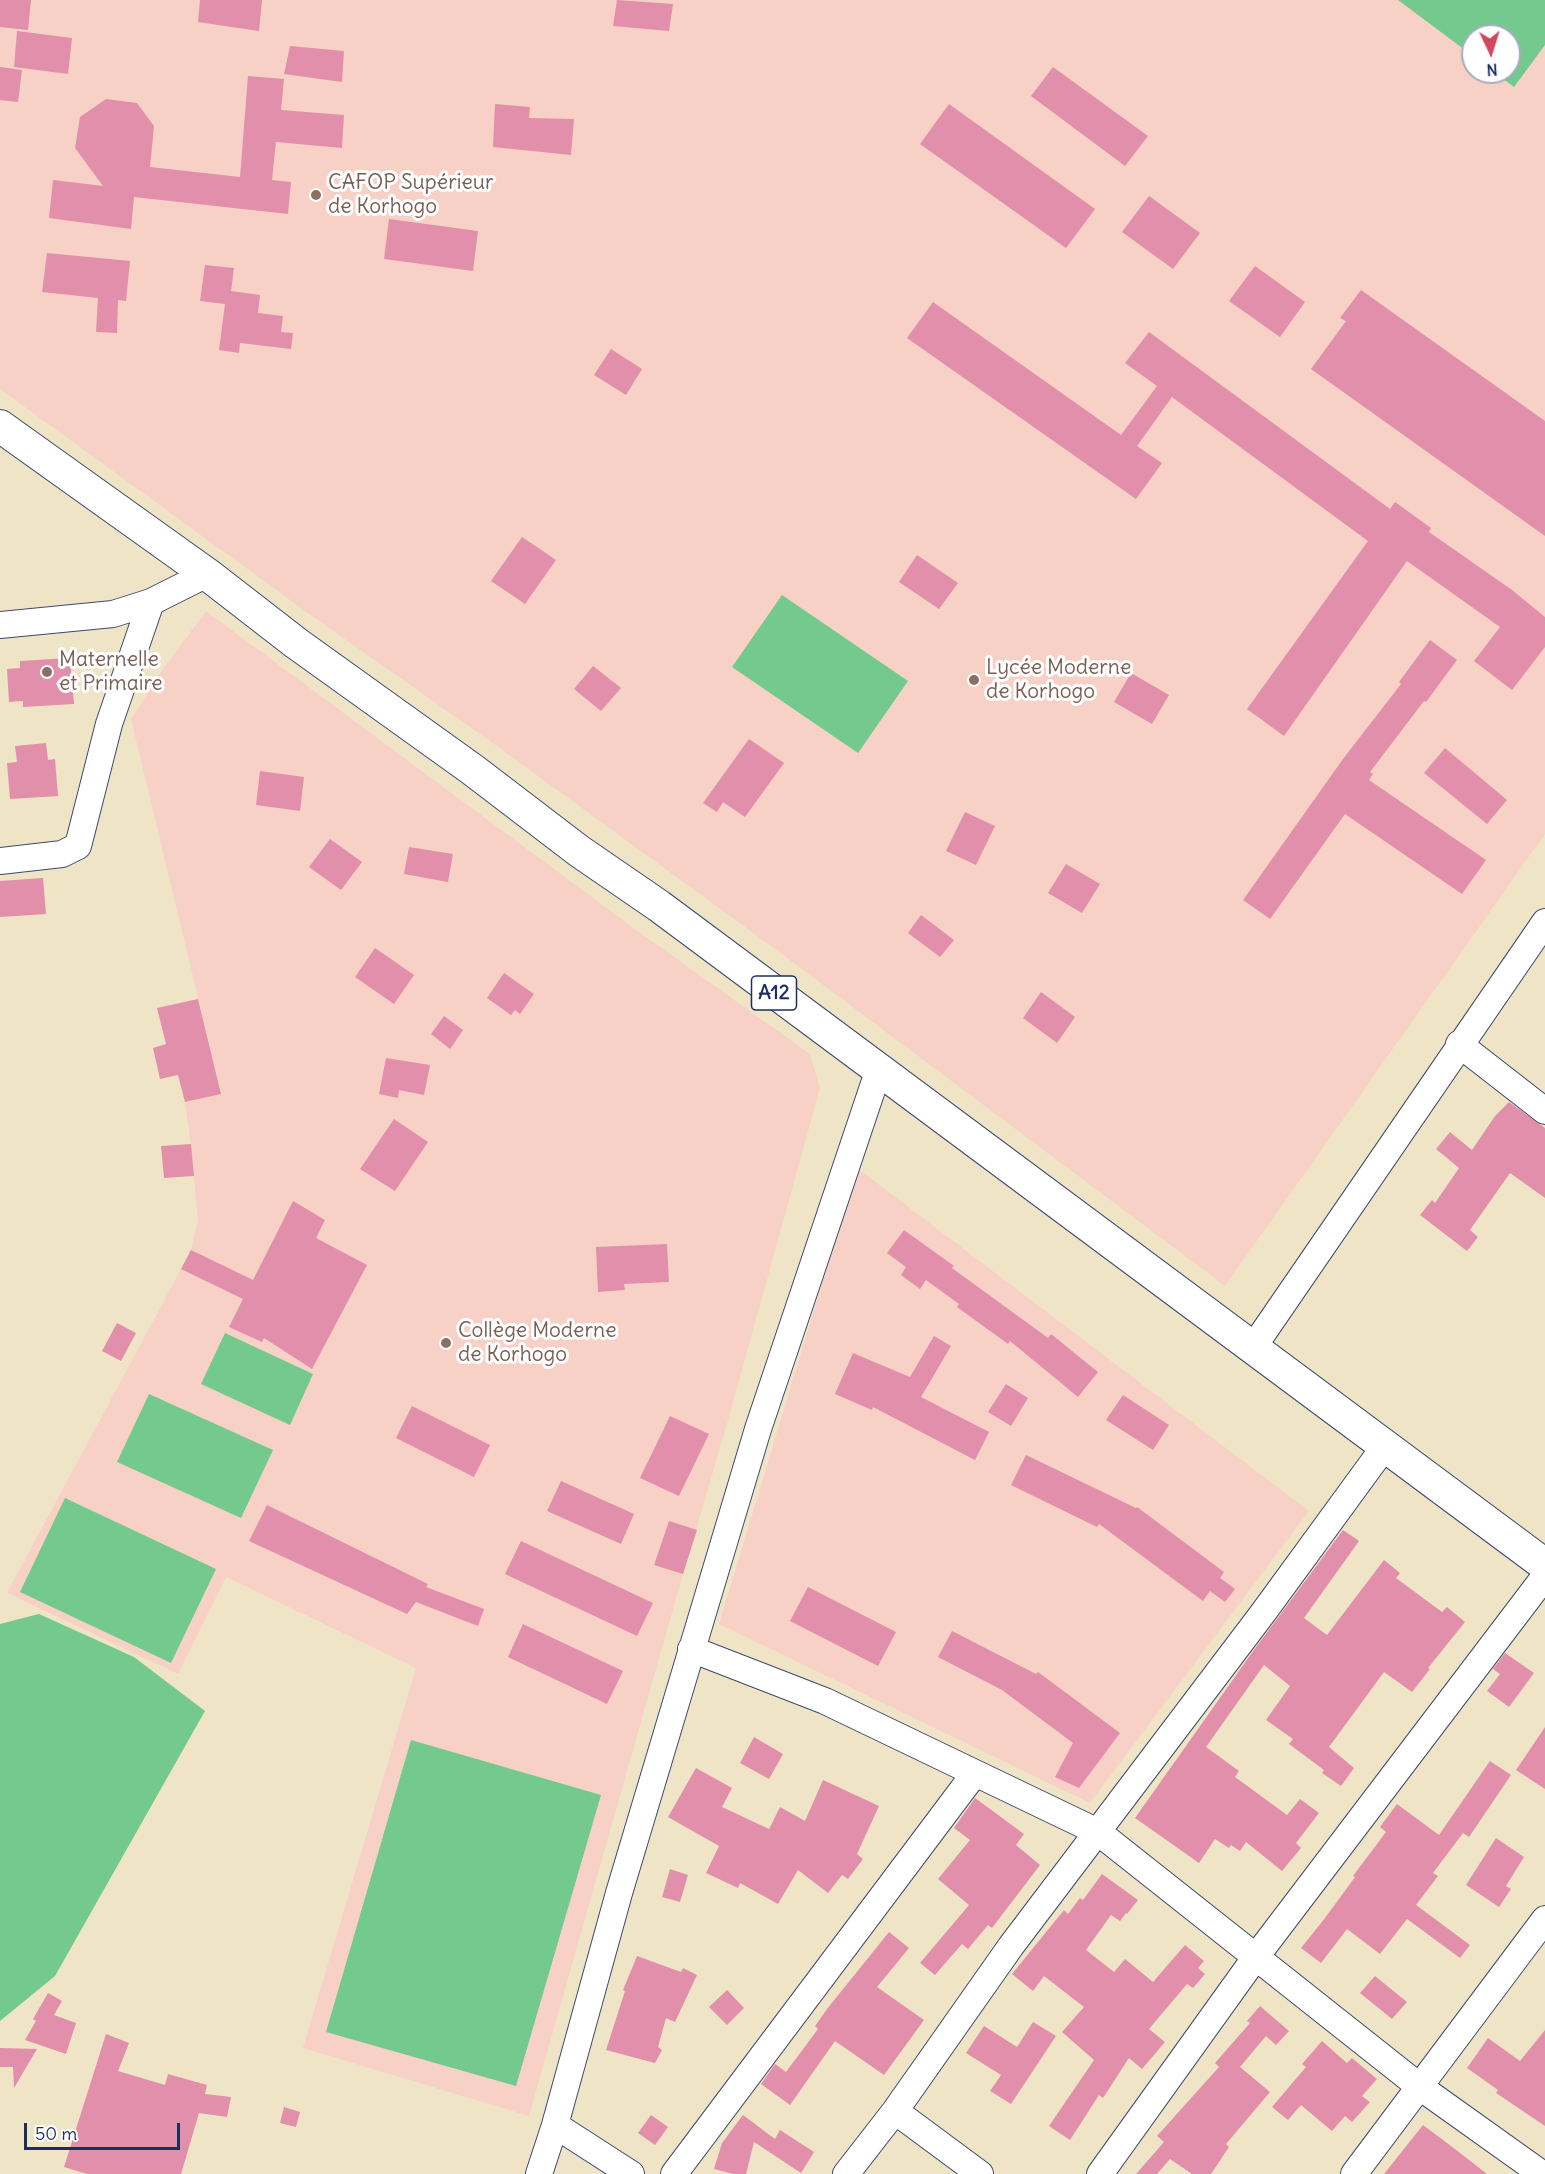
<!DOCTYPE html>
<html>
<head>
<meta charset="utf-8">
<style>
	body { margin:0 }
	#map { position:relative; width:1545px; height:2174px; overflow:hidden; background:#f0e4c7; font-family:Delius,sans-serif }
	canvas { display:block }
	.north { position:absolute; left:1461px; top:24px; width:60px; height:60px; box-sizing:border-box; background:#fff; border:2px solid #a4acbf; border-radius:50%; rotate:176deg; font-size:16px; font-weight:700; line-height:24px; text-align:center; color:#1b2f5e }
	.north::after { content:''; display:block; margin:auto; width:21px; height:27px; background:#d1495b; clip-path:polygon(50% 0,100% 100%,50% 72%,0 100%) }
	.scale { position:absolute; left:24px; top:2123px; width:156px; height:27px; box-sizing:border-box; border:3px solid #1b2f5e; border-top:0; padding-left:8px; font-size:18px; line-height:21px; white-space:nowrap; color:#1b2f5e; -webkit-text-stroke:4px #fff; paint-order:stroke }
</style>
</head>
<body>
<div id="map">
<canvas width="1545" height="2174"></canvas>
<div class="north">N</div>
<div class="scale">50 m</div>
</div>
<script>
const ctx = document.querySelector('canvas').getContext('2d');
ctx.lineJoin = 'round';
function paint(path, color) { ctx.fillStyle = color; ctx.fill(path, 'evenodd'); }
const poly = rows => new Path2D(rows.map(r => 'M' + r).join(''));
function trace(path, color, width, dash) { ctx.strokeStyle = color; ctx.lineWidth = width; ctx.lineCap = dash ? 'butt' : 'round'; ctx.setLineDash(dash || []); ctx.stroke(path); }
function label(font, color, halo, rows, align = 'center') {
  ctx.font = font + ' Delius,sans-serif'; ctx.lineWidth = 6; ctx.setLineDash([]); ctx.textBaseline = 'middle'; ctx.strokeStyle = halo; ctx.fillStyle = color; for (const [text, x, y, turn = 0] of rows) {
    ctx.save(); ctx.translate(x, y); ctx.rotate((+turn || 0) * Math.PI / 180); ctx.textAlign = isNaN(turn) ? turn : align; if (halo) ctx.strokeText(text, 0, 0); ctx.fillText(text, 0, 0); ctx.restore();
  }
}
paint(poly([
	[0,0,1545,0,1545,834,1225,1286,771,946,494,744,312,616,0,389],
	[1473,36,1509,36,1509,72,1473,72],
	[206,611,639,932,810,1054,820,1088,729,1417,683,1574,529,2116,303,2048,416,1668,226,1577,178,1674,7,1593,181,1269,191,1250,198,1220,191,1144,185,1103,221,1093,131,719,163,669],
	[857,1168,1309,1511,1090,1803,719,1624]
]), '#f7d1c6');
paint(poly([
	[1398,0,1545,0,1545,45,1514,87,1494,72,1509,72,1509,36,1473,36,1473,56],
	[782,595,908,681,858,753,732,667],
	[225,1333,313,1374,290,1425,201,1384],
	[149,1394,273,1450,241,1518,117,1462],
	[65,1498,216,1569,171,1663,20,1592],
	[39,1614,134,1657,205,1711,55,1976,0,2021,0,1624],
	[411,1740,601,1795,516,2086,326,2032]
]), '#74c98e');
paint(poly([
	[0,0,31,0,28,30,0,27],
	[200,0,262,0,259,31,198,22],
	[617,0,673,4,669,31,613,26],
	[17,31,72,38,68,74,14,67],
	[290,46,344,51,342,82,284,74],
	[0,67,22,70,18,102,0,100],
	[1053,67,1148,136,1125,166,1031,96],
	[248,76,284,79,281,110,344,115,342,148,276,142,272,180,291,182,288,214,134,197,131,229,49,218,53,180,103,186,75,148,80,117,106,99,137,103,154,126,150,167,240,177],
	[495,104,530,107,529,118,574,119,571,155,493,147],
	[949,104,1095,209,1066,248,920,144],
	[1149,196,1200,233,1173,269,1122,232],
	[389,219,478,231,473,271,384,259],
	[47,253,130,261,126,301,118,300,117,333,96,332,98,298,42,292],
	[205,265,234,268,231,291,260,295,258,313,283,316,281,332,293,333,291,349,240,343,239,353,219,350,225,304,200,301],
	[1255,266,1305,302,1280,337,1229,301],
	[1361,290,1545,421,1545,536,1311,369,1346,321,1340,318],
	[933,302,1121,435,1157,386,1125,363,1149,332,1390,509,1395,502,1431,528,1429,532,1512,590,1545,617,1545,647,1512,690,1474,661,1500,627,1407,561,1284,736,1247,709,1368,541,1172,397,1137,446,1162,463,1136,499,907,338],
	[611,349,642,369,626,395,594,375],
	[522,537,556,560,525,604,491,581],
	[917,555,958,583,939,609,899,582],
	[1430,640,1457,660,1426,702,1424,701,1370,772,1373,774,1369,780,1486,860,1462,894,1345,814,1270,919,1243,900,1343,759,1401,684,1399,682],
	[70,658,74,704,23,707,23,701,9,702,7,669,20,668,20,661],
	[593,666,621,688,601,711,574,689],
	[1131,673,1169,695,1152,724,1114,702],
	[749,739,784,763,745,817,723,802,717,812,703,803],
	[46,743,48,760,55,759,58,796,10,799,7,763,17,762,15,746],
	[1445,748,1507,800,1487,824,1424,773],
	[260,771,304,777,300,811,256,805],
	[965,812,995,826,976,865,946,851],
	[330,839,362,862,341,890,309,867],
	[409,847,453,854,448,882,404,874],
	[1066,864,1100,884,1082,913,1048,893],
	[43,878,46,914,0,917,0,881],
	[921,915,954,940,940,957,908,933],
	[375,948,414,975,394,1004,355,977],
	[504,973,534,994,520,1014,515,1010,511,1015,487,998],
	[1041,992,1075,1017,1057,1043,1023,1018],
	[198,999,221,1094,185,1102,178,1075,160,1079,153,1048,166,1044,157,1008],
	[444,1016,463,1030,450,1049,431,1034],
	[386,1058,430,1065,424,1095,399,1090,398,1098,379,1094],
	[1509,1102,1545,1128,1545,1198,1510,1173,1470,1230,1478,1237,1467,1251,1420,1215,1432,1200,1435,1203,1459,1168,1436,1149,1450,1132,1472,1150,1495,1116],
	[394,1119,428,1142,395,1191,360,1169],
	[191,1144,194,1176,164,1178,161,1146],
	[293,1201,325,1220,316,1238,367,1265,312,1369,264,1338,262,1342,229,1327,243,1299,181,1269,191,1250,253,1280],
	[904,1230,954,1266,952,1268,1048,1338,1051,1334,1098,1372,1078,1397,1010,1341,1008,1344,957,1307,959,1304,926,1280,920,1289,901,1275,906,1267,887,1253],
	[667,1244,669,1282,624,1284,625,1290,598,1292,596,1247],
	[117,1323,136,1333,121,1361,102,1351],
	[934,1336,951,1346,921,1397,989,1432,975,1460,873,1407,872,1410,835,1394,853,1353,910,1377],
	[1006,1384,1028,1398,1011,1426,988,1412],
	[1123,1395,1169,1425,1153,1450,1106,1420],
	[412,1406,490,1445,474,1477,396,1438],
	[670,1416,709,1434,679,1496,640,1478],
	[1026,1455,1136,1508,1137,1507,1224,1572,1220,1578,1235,1589,1225,1602,1210,1591,1203,1601,1099,1524,1097,1527,1011,1485],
	[561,1481,634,1514,621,1544,547,1511],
	[267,1505,428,1584,426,1587,484,1609,478,1626,416,1602,407,1614,249,1541],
	[669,1521,697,1530,683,1574,654,1565],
	[1343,1530,1359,1541,1304,1618,1327,1635,1384,1560,1400,1573,1396,1578,1442,1612,1447,1607,1465,1622,1428,1668,1430,1669,1412,1692,1384,1672,1329,1747,1354,1768,1341,1786,1322,1773,1324,1770,1289,1744,1293,1739,1266,1720,1290,1686,1264,1665,1206,1747,1239,1771,1235,1777,1287,1815,1300,1799,1319,1813,1296,1843,1301,1848,1282,1871,1246,1842,1240,1851,1231,1845,1229,1848,1215,1839,1199,1863,1135,1818,1251,1654],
	[521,1541,653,1603,637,1636,505,1574],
	[808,1587,896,1632,878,1666,790,1621],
	[523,1624,623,1671,607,1704,508,1657],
	[952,1631,1036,1674,1038,1672,1120,1733,1079,1788,1055,1777,1073,1743,1002,1690,938,1657],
	[1505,1653,1534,1673,1509,1707,1487,1691,1500,1674,1493,1669],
	[1545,1727,1545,1789,1516,1770],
	[754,1737,783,1754,769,1779,740,1763],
	[1490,1761,1511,1775,1469,1837,1463,1833,1433,1873,1438,1876,1416,1905,1470,1945,1460,1958,1407,1919,1380,1954,1347,1929,1321,1963,1301,1948,1325,1918,1355,1877,1353,1876,1386,1832,1380,1827,1397,1804,1439,1835],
	[696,1768,732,1788,722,1807,769,1829,780,1807,805,1821,823,1780,879,1806,857,1854,863,1859,848,1879,842,1875,828,1893,798,1870,778,1904,740,1883,738,1888,706,1873,719,1846,668,1817],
	[975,1798,1024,1834,1016,1845,1040,1865,992,1928,988,1925,968,1949,962,1944,935,1975,920,1963,969,1905,938,1879,970,1840,954,1828],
	[1496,1838,1524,1857,1506,1886,1511,1889,1499,1907,1466,1885],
	[670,1869,688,1875,680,1902,662,1897],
	[1102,1874,1138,1900,1127,1914,1126,1913,1120,1921,1111,1915,1086,1950,1114,1972,1125,1959,1153,1982,1185,1945,1204,1961,1198,1968,1205,1974,1193,1988,1187,1984,1149,2029,1165,2042,1142,2069,1129,2058,1103,2098,1099,2095,1070,2140,1049,2126,1094,2060,1062,2032,1084,2007,1044,1976,1033,1991,1012,1974,1064,1910,1068,1914,1080,1898,1083,1900],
	[889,1932,909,1948,877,1987,924,2020,884,2075,835,2041,790,2105,761,2084,775,2064,786,2072,818,2029,815,2026,827,2009],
	[637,1956,681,1972,683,1968,697,1975,675,2022,666,2018,658,2047,662,2050,655,2063,606,2050,625,1991,623,1990],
	[1375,1976,1407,2002,1392,2019,1360,1993],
	[727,1990,744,2008,727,2025,709,2007],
	[48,1993,62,2001,54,2015,76,2023,66,2054,25,2040,36,2021,33,2019],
	[1260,2006,1289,2031,1276,2045,1266,2036,1240,2067,1270,2092,1226,2144,1229,2147,1211,2174,1192,2174,1170,2159,1157,2174,1136,2174,1164,2142,1157,2136,1219,2067,1215,2063,1250,2023,1247,2021],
	[1033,2022,1056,2036,1011,2104,990,2091,1001,2075,966,2053,984,2026,1017,2047],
	[1545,2030,1545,2126,1496,2093,1498,2090,1467,2068,1488,2038,1520,2061],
	[106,2034,129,2043,118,2071,165,2085,168,2074,207,2085,205,2094,231,2097,227,2117,199,2113,181,2174,87,2174,64,2167],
	[1322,2041,1347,2063,1352,2058,1377,2079,1362,2096,1370,2102,1352,2122,1345,2116,1332,2131,1301,2105,1288,2120,1272,2107,1306,2067,1302,2064],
	[0,2048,37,2049,14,2088,13,2067,0,2067],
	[284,2107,300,2112,296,2127,280,2123],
	[651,2115,668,2127,655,2145,638,2133],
	[743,2115,775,2139,780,2130,814,2152,801,2173,754,2142,746,2174,733,2174,714,2169,722,2143],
	[1423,2125,1455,2149,1487,2174,1384,2174]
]), '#e28fab');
const minor = poly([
	[0,625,113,614,151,602,207,574],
	[0,861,62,854,78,846,109,724,151,602],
	[1459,1044,1545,1111],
	[1252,1349,1545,922],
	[691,1649,825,1701,1098,1832,1420,2087,1542,2174],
	[895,2111,980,2174],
	[555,2125,631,2174],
	[539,2174,555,2125,619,1893,758,1429,879,1069],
	[674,2174,975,1773],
	[846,2174,895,2111,1011,1946,1263,1613,1385,1446],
	[1100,2174,1255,1958,1545,1576],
	[1354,2174,1545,1919]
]);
const major = poly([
	[0,426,207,574,296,643,473,770,579,851,659,906,1545,1565]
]);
trace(minor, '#3b4a6e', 28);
trace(major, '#3b4a6e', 34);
trace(minor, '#fff', 26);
trace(major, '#fff', 32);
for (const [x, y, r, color] of [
	[316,195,6,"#8d6e63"],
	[47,672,6,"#8d6e63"],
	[974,680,6,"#8d6e63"],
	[446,1343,6,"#8d6e63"]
]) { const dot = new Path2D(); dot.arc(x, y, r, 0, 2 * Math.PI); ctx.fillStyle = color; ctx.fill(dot); trace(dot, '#fff', 2); }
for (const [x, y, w] of [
	[774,993,45]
]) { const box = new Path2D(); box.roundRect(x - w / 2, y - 17, w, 34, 4.5); ctx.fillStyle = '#fff'; ctx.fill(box); trace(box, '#1b2f5e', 1.5); }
label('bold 20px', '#1b2f5e', null, [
	["A12",774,993]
]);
label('21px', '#785e54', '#fff', [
	["CAFOP Supérieur",328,183],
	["de Korhogo",328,207],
	["Maternelle",59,660],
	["et Primaire",59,684],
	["Lycée Moderne",986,668],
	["de Korhogo",986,692],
	["Collège Moderne",458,1331],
	["de Korhogo",458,1355]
], 'left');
</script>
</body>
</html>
